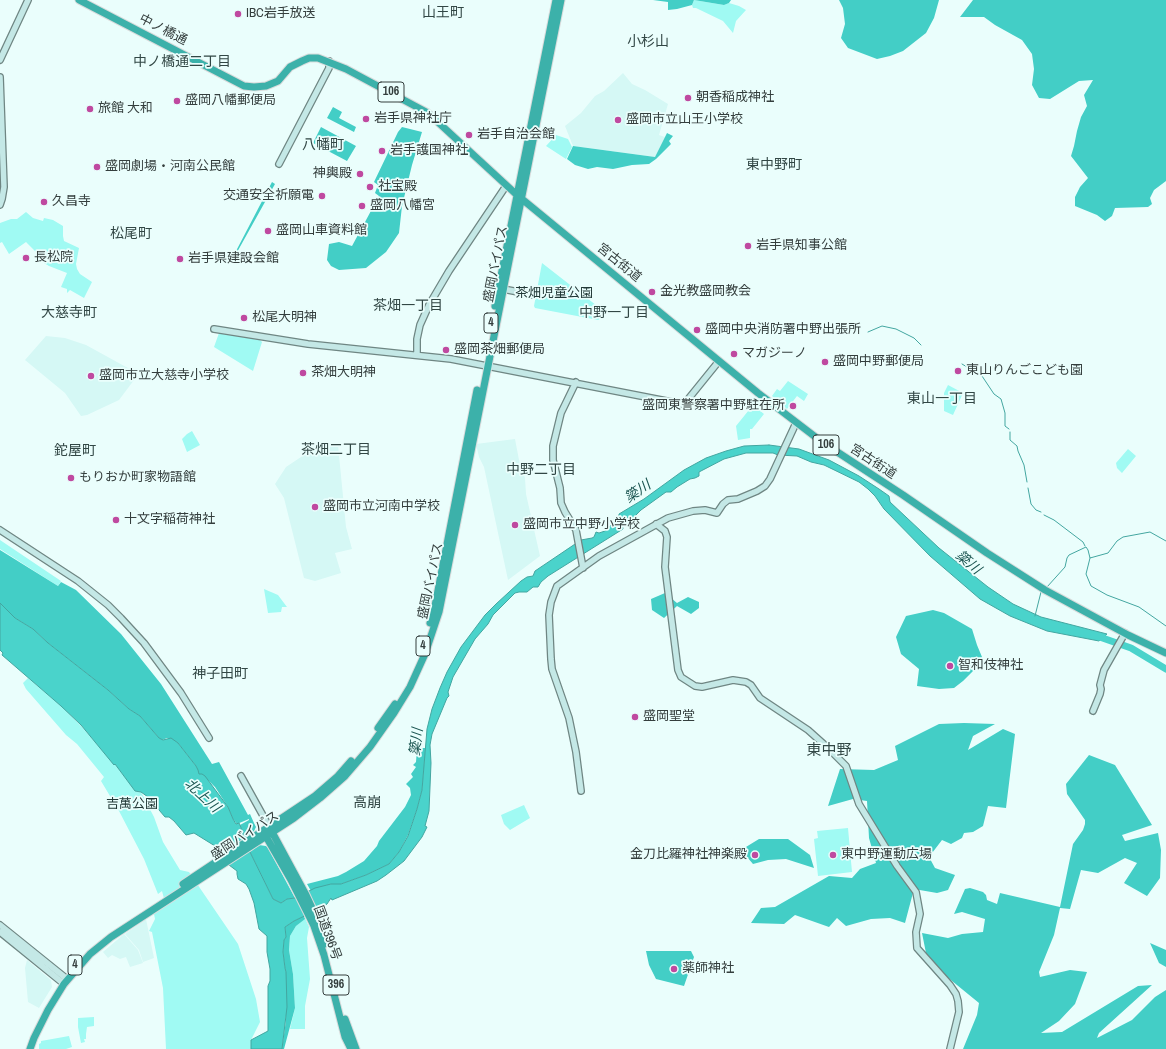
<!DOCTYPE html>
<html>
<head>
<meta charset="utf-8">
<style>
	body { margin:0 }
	canvas { display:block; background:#eafefc }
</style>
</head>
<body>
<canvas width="1166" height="1049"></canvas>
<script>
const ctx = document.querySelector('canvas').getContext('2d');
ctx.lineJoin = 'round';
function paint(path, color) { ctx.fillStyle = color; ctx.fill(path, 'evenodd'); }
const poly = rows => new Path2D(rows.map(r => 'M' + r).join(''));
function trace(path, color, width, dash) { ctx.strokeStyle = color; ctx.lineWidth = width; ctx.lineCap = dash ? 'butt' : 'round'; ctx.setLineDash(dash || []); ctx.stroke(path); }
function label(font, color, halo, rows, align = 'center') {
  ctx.font = font + ' "Archivo Narrow","Noto Sans JP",sans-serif'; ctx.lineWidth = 3.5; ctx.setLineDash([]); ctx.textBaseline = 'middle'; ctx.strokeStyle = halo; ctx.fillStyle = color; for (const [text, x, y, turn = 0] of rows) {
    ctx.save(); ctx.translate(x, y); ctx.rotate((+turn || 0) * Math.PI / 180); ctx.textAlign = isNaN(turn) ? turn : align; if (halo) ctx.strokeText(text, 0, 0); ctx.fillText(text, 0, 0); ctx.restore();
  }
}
paint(poly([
	[623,73,632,84,645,90,668,104,659,135,665,137,655,157,573,146,565,126,581,113,595,96,604,91],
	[46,336,65,338,86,345,137,373,137,376,119,400,87,415,81,416,65,393,25,360],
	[515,439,519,460,525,478,526,494,540,556,508,580,484,467,479,457,476,444],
	[338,445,346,527,352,549,335,553,341,573,315,581,304,578,284,498,275,484,286,467,310,451,322,447],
	[146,919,154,958,143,962,139,950,125,934],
	[124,934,138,950,143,963,130,967,126,957,120,959,112,955,108,958,103,952],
	[27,960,51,980,52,987,39,1008,28,1002,25,968]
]), '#d5f8f5');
paint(poly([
	[694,0,724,5,729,3,739,6,746,10,736,21,733,33,723,21,696,8,693,8,692,5],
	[556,135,568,139,572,147,566,159,546,146],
	[26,212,33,218,43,221,44,218,53,220,63,226,63,236,64,241,79,248,76,264,77,269,80,274,92,282,84,298,70,290,67,293,67,289,61,287,67,273,49,266,37,259,39,255,26,242,9,254,2,242,0,243,0,223,11,219,17,219],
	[542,263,601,309,603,311,600,319,598,320,535,308,534,306],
	[219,333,260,340,262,342,253,371,214,347],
	[788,381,808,394,804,401,797,396,787,409,772,396,777,389,780,391],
	[948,385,963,393,953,415,944,411,944,393],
	[753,405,764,414,752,429,750,429,750,438,738,440,736,426],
	[192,431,200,445,187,452,182,439,187,434],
	[1128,449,1136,456,1122,473,1117,468,1116,463],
	[0,540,61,581,58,586,0,549],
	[264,589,278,595,287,607,282,607,281,612,268,613],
	[28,678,61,706,81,726,114,764,115,764,135,791,141,792,154,817,163,842,180,870,189,872,238,944,256,999,260,1022,251,1040,251,1049,166,1049,163,988,152,932,149,931,155,919,154,914,166,906,162,891,158,894,144,859,119,811,101,781,104,777,77,744,66,735,26,689,23,683],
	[524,805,530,818,510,830,504,824,501,815],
	[848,828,852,872,818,876,814,839,818,838,817,831],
	[305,918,309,927,307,938,310,979,305,1006,305,1029,290,1029,295,1008,293,974,289,950,290,936,296,926],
	[94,1017,94,1026,87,1027,86,1034,86,1039,84,1039,85,1042,81,1043,78,1027,78,1018],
	[69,1036,72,1047,66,1049,39,1049,39,1044,41,1043,41,1041]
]), '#a0faf3');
paint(poly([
	[653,0,731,0,729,3,724,5,694,0,692,5,677,9,668,10,668,2],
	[839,0,939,0,934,18,926,33,903,51,890,56,877,59,848,48,841,38,845,24,843,8],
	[973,0,1166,0,1166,181,1154,190,1150,198,1152,204,1148,207,1115,208,1112,216,1105,221,1097,215,1075,206,1075,197,1080,187,1088,178,1071,156,1074,146,1077,131,1081,117,1087,106,1084,95,1093,80,1079,81,1050,99,1039,98,1032,85,1034,69,1032,54,1022,40,995,25,984,17,960,17],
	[333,107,342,112,339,118,356,127,354,132,327,118],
	[321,127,356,146,347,161,313,143],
	[402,127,422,132,412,165,402,206,399,233,386,252,366,268,339,270,331,266,327,260,329,244,339,242,352,246,379,196,375,193,378,185,374,182,398,132],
	[667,133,673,136,669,141,671,144,656,159,649,164,632,165,613,169,597,167,588,169,575,165,567,159,573,146,655,157],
	[272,182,275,184,236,254,235,253],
	[0,550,58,586,61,582,76,590,121,634,161,684,212,764,219,762,248,815,250,814,254,823,256,827,253,833,245,838,240,825,249,820,249,819,237,824,233,819,228,807,215,787,208,780,198,774,196,766,178,743,167,738,162,740,159,738,140,716,129,709,108,690,48,643,33,629,15,618,0,603],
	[665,593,677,603,688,597,699,602,699,608,691,614,677,606,664,618,652,610,651,599],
	[933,610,944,613,972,629,977,645,982,657,975,669,963,681,954,688,939,689,917,686,919,669,901,654,896,637,906,616],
	[964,723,995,724,973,736,968,750,1003,729,1015,734,1006,808,988,806,983,826,973,832,964,833,962,838,951,844,942,840,929,857,935,868,955,875,948,890,937,893,914,889,905,923,890,918,871,919,846,926,837,918,829,927,795,915,784,924,751,923,761,908,775,907,829,876,852,878,860,869,876,863,869,838,867,801,853,799,828,806,840,769,874,770,898,760,895,746,939,724],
	[417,748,426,748,422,790,417,809,408,835,399,852,389,864,366,875,341,884,331,884,311,891,307,884,338,876,346,872,364,861,377,846,379,841,405,807,411,795,410,788,406,784,413,777,411,774,416,767,413,765,416,762],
	[1089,755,1115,765,1152,825,1122,835,1125,841,1158,833,1161,850,1160,878,1147,896,1124,883,1137,863,1125,858,1098,873,1081,870,1070,909,1060,908,1054,935,1039,972,1040,977,1070,970,1087,972,1075,1004,1059,1021,1041,1033,1062,1032,1138,986,1152,985,1099,1033,1097,1038,1132,1020,1155,997,1166,990,1166,1049,963,1049,977,1015,979,1003,941,972,926,953,922,933,948,938,962,934,983,932,985,919,962,912,954,914,965,889,970,888,983,892,986,895,987,900,997,904,1000,893,1060,907,1073,844,1083,830,1085,824,1085,820,1067,794,1066,784],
	[759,839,788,839,810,855,814,868,786,859,768,860,753,864,741,850],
	[259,845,266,846,268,848,295,898,287,899,281,903,273,899,250,852],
	[304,916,305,919,296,926,290,936,289,950,293,974,295,1008,284,1049,282,1049,286,1020,286,972,285,968,283,952,284,940,286,937,285,927,294,921],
	[1150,943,1166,950,1166,967,1159,963],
	[646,951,691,951,694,957,684,986,656,979,649,965]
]), '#43cec6');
const water = poly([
	[769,445,799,449,829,460,859,476,879,489,889,496,890,502,939,548,988,587,1013,604,1041,617,1107,634,1099,641,1047,631,1010,616,980,599,930,556,884,509,875,496,868,489,859,482,824,465,811,462,797,456,778,455,773,453,746,453,724,459,699,472,699,476,695,478,690,479,677,487,671,492,666,492,641,510,632,519,630,519,631,516,626,519,622,524,623,529,548,576,541,582,538,587,533,587,527,592,519,592,515,593,493,615,488,624,475,639,453,677,448,692,449,696,447,698,432,734,430,745,431,763,429,811,425,826,427,827,422,837,404,861,386,875,377,881,332,900,331,898,327,904,321,908,294,921,285,927,286,937,284,940,283,952,285,968,286,972,287,1007,282,1049,251,1049,251,1040,268,1031,268,986,270,981,270,969,267,952,267,936,259,929,254,903,249,889,246,884,238,879,237,874,237,871,229,865,215,846,194,833,186,835,174,821,169,817,165,817,148,797,141,792,135,791,115,764,114,765,81,725,61,706,2,655,3,653,0,650,0,603,15,618,33,629,48,643,108,690,129,709,140,716,159,738,163,740,171,738,178,743,196,766,198,770,199,774,202,774,205,776,228,807,233,819,236,824,239,823,240,825,250,852,273,899,281,903,287,899,295,898,315,888,331,884,341,884,366,875,389,864,399,852,408,836,417,809,422,790,427,729,432,709,440,688,447,672,461,647,485,615,496,604,521,581,527,577,533,576,535,571,581,540,592,538,594,537,596,532,599,533,605,531,615,521,614,519,619,516,619,514,644,499,684,470,706,458,726,451,744,446,769,445]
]);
paint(water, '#4ad3cb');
trace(water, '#43a6a0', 1);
trace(poly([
	[868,332,882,326,896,329,914,338,921,345],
	[962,364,982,376,994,394,1001,399,1005,413,1005,426,1009,429],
	[1010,432,1010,440,1017,446,1018,451,1024,465,1027,482],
	[1028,488,1031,504,1036,510,1041,512],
	[1044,515,1054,520,1083,542,1085,546],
	[1090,558,1086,574,1091,586,1107,595,1139,607,1166,626],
	[1047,587,1065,567,1067,558,1069,555,1086,547,1088,550,1090,558,1108,553,1117,541,1123,537,1150,532,1166,541],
	[1035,616,1041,592]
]), '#43a6a0', 1);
trace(poly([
	[1094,635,1131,648,1166,669]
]), '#4ad3cb', 7);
const secondary = poly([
	[0,60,28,0],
	[0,77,4,187,2,199,0,205],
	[279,164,329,68,329,61],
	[503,289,534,295],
	[214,329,308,344,451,359,682,404,685,403,719,361],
	[417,355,417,339,420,325,429,305,449,271,506,186],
	[576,382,561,413,553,446,553,460,560,488,561,503,565,512,576,530,583,568],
	[656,524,665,531,667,537,665,567,678,670,681,677,695,686,702,687,733,680,746,682,751,685,760,698,808,730,827,747,846,766,859,804,897,866,916,892,920,914,916,932,917,948,950,985,956,994,958,1001,959,1012,950,1049],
	[0,530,78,581,108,605,121,618,144,643,181,693,209,738],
	[1093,711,1100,694,1101,689,1100,685,1104,670,1125,633],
	[241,776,271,830],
	[581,791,576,752,569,718,552,669,551,659,549,615,551,602,557,586,599,556,668,518,693,511,705,510,717,513,723,504,728,500,738,499,757,491,765,486,770,479,796,423],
	[0,925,67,979],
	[0,932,64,984]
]);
const highway = poly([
	[79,0,244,86,254,87,266,86,278,81,290,67,302,61,309,58,318,58,346,69,428,113,517,195,758,393,822,442,903,495,987,553,1045,590,1128,635,1166,653],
	[495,306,556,0],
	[430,623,434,611,477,390],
	[378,728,395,704],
	[272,832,306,895,319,923,325,944],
	[264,833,291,880,314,926,324,955,345,1037,351,1049],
	[183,884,315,796,337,777,351,761],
	[345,1019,356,1049],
	[30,1049,34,1038,48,1010,64,984,90,954,111,937,294,818,320,798,345,776,370,747,394,713,410,687,425,654,439,612,561,0]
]);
trace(secondary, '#6f8683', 8);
trace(highway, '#dadcdc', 9);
trace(secondary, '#c4e8e6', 5.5);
trace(highway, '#3cb1aa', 7);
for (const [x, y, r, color] of [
	[238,14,4,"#bf49a0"],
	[688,98,4,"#bf49a0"],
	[177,101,4,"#bf49a0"],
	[90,109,4,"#bf49a0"],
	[366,119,4,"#bf49a0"],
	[618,120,4,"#bf49a0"],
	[469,135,4,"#bf49a0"],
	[382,151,4,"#bf49a0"],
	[97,167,4,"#bf49a0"],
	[360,174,4,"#bf49a0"],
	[370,187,4,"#bf49a0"],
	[322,196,4,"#bf49a0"],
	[44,202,4,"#bf49a0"],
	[362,206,4,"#bf49a0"],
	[268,231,4,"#bf49a0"],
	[748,246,4,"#bf49a0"],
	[26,258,4,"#bf49a0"],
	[180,259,4,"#bf49a0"],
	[652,292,4,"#bf49a0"],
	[244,318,4,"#bf49a0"],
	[697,330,4,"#bf49a0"],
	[446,350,4,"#bf49a0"],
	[734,354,4,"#bf49a0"],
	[825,362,4,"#bf49a0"],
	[958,371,4,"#bf49a0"],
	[303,373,4,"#bf49a0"],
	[91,376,4,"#bf49a0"],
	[793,406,4,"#bf49a0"],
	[71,478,4,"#bf49a0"],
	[315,507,4,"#bf49a0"],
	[116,520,4,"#bf49a0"],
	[515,525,4,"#bf49a0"],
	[950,666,4,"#bf49a0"],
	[635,717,4,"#bf49a0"],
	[755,855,4,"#bf49a0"],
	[833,855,4,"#bf49a0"],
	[674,969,4,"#bf49a0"]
]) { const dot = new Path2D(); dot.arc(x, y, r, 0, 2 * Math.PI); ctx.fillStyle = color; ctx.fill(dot); trace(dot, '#eafefc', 1.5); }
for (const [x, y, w] of [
	[391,92,26],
	[491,323,14],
	[826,445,26],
	[423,646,14],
	[75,965,14],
	[336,985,26]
]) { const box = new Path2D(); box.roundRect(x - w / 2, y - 10, w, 20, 3); ctx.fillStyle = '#eafefc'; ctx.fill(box); trace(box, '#343e3d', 1); }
label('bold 12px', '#343e3d', null, [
	["106",391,92],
	["4",491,323],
	["106",826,445],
	["4",423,646],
	["4",75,965],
	["396",336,985]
]);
label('13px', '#343e3d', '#eafefc', [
	["IBC岩手放送",246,14],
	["朝香稲成神社",696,98],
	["盛岡八幡郵便局",185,101],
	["旅館 大和",98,109],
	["岩手県神社庁",374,119],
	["盛岡市立山王小学校",626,120],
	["岩手自治会館",477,135],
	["岩手護国神社",390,151],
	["盛岡劇場・河南公民館",105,167],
	["神輿殿",352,174,"right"],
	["社宝殿",378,187],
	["交通安全祈願電",314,196,"right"],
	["久昌寺",52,202],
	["盛岡八幡宮",370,206],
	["盛岡山車資料館",276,231],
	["岩手県知事公館",756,246],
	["長松院",34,258],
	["岩手県建設会館",188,259],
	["金光教盛岡教会",660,292],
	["松尾大明神",252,318],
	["盛岡中央消防署中野出張所",705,330],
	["盛岡茶畑郵便局",454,350],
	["マガジーノ",742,354],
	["盛岡中野郵便局",833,362],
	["東山りんごこども園",966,371],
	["茶畑大明神",311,373],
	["盛岡市立大慈寺小学校",99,376],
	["盛岡東警察署中野駐在所",785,406,"right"],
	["もりおか町家物語館",79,478],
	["盛岡市立河南中学校",323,507],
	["十文字稲荷神社",124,520],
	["盛岡市立中野小学校",523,525],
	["智和伎神社",958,666],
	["盛岡聖堂",643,717],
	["金刀比羅神社神楽殿",747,855,"right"],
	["東中野運動広場",841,855],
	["薬師神社",682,969]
], 'left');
label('13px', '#343e3d', '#eafefc', [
	["中ノ橋通",163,30,27],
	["宮古街道",619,263,39],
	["盛岡バイパス",496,264,-79],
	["宮古街道",873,462,33],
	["盛岡バイパス",431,581,-78],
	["盛岡バイパス",245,836,-33],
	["国道396号",327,933,70]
]);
label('13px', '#213836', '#eafefc', [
	["茶畑児童公園",554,294],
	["吉萬公園",132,805]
]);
label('14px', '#324745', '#eafefc', [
	["山王町",443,13],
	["小杉山",648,42],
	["中ノ橋通二丁目",182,62],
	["八幡町",323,145],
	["東中野町",774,165],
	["松尾町",131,234],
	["茶畑一丁目",408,306],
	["大慈寺町",69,313],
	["中野一丁目",614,313],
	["東山一丁目",942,399],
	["茶畑二丁目",336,450],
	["鉈屋町",75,451],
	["中野二丁目",541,470],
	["神子田町",220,674],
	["高崩",367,803]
]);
label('italic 14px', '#1a5450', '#eafefc', [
	["簗川",638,492,-34],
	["簗川",968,563,40],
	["簗川",417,742,-84],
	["北上川",202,796,43]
]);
label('15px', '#324745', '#eafefc', [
	["東中野",829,751]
]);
</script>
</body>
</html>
